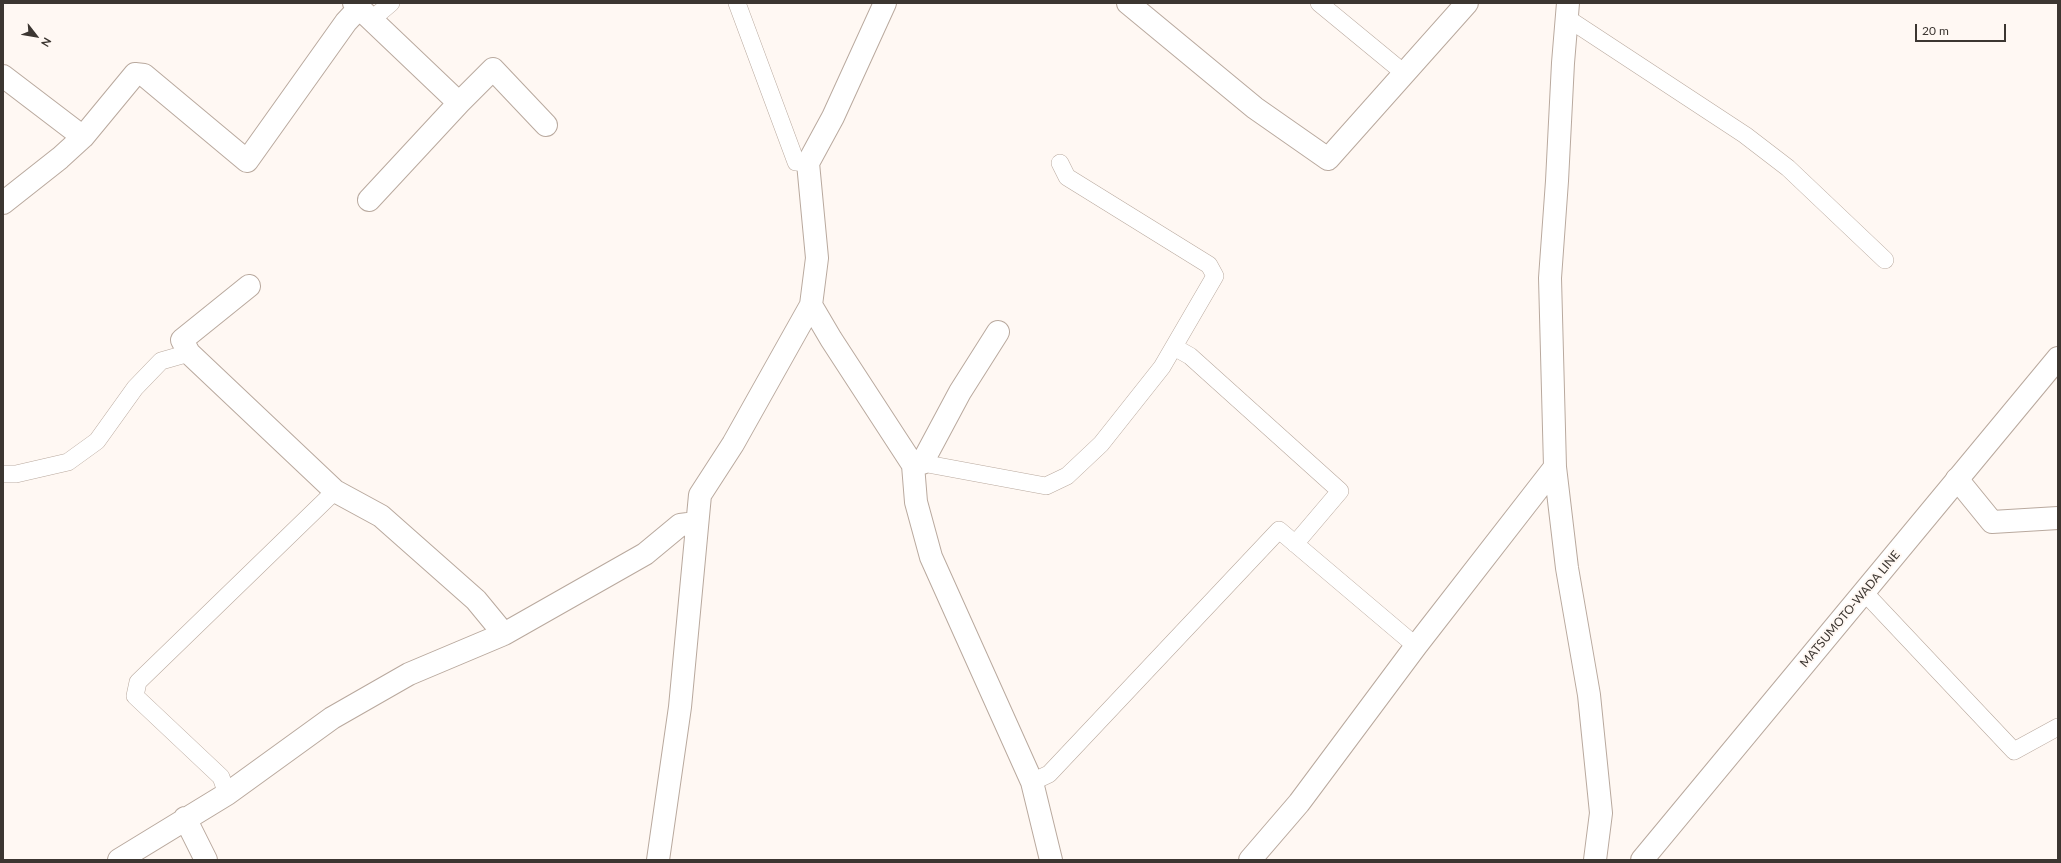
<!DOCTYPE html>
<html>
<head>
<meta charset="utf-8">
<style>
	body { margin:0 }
	#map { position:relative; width:2061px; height:863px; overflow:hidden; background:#fff8f3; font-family:Lato,sans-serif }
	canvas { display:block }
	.frame { position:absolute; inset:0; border:4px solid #3c3631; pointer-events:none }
	.north { position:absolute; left:16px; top:16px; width:40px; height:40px; -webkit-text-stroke:3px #fff8f3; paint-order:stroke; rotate:121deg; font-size:11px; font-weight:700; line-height:16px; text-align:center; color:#3c3631 }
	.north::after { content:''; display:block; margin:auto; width:14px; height:18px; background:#3c3631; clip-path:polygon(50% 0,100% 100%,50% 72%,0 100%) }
	.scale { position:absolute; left:1915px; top:24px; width:91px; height:18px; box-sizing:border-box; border:2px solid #3c3631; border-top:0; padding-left:5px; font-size:12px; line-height:14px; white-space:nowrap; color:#3c3631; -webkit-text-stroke:3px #fff8f3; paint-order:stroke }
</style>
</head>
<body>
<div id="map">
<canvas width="2061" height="863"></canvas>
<div class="frame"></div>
<div class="north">N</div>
<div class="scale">20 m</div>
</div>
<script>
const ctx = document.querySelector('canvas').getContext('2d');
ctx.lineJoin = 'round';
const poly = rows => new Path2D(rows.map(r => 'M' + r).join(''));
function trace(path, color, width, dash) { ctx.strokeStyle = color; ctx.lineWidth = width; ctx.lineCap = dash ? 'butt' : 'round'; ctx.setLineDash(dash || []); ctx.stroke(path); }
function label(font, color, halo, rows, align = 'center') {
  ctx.font = font + ' Lato,sans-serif'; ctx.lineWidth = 4; ctx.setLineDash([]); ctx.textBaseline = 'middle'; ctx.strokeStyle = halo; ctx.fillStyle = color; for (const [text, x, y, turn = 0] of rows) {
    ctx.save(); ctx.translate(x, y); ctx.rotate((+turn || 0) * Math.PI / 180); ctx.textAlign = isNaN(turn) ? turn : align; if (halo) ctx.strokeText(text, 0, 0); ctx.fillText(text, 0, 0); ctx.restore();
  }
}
const lane = poly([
	[737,3,796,162,808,163],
	[1319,3,1404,73],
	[1567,18,1745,135,1788,168,1885,260],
	[371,20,391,3],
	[1174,347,1190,356,1340,491,1295,544],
	[922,463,1046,486,1067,476,1101,444,1162,367,1215,276,1209,265,1067,177,1060,163],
	[3,474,16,474,68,462,97,441,135,388,161,361,189,353],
	[1864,592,2014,751,2058,727],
	[1032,782,1049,774,1279,530,1416,646],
	[227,794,221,777,135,696,138,682,335,491]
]);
const street = poly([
	[354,3,459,103],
	[1128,3,1255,108,1328,159,1467,3],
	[1568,3,1563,63,1557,181,1550,278,1555,467,1567,568,1589,695,1601,813,1595,860],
	[3,76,83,137],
	[369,200,459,103,493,69,546,125],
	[3,203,60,158,83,137,135,74,144,75,247,161,346,22,359,8],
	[249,286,182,340,189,353,335,491,381,516,476,600,504,634],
	[811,305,831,339,913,465,916,502,931,557,1032,782,1051,860],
	[913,465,922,463,960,392,998,332],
	[1957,479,1992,522,2058,518],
	[185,818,206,860],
	[119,860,227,794,332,718,409,674,504,634,645,554,680,525,696,523],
	[658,860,680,707,700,495,733,444,811,305,817,258,808,163,833,117,885,3],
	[1250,860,1299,803,1416,646,1555,467]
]);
const primary = poly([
	[1642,860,2058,358]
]);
trace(lane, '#b9a99e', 18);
trace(street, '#b9a99e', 24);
trace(primary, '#b9a99e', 24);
trace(lane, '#fff', 17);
trace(street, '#fff', 22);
trace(primary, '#fff', 22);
label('12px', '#3c3631', '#fff8f3', [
	["MATSUMOTO-WADA LINE",1850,609,-50]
]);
</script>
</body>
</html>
